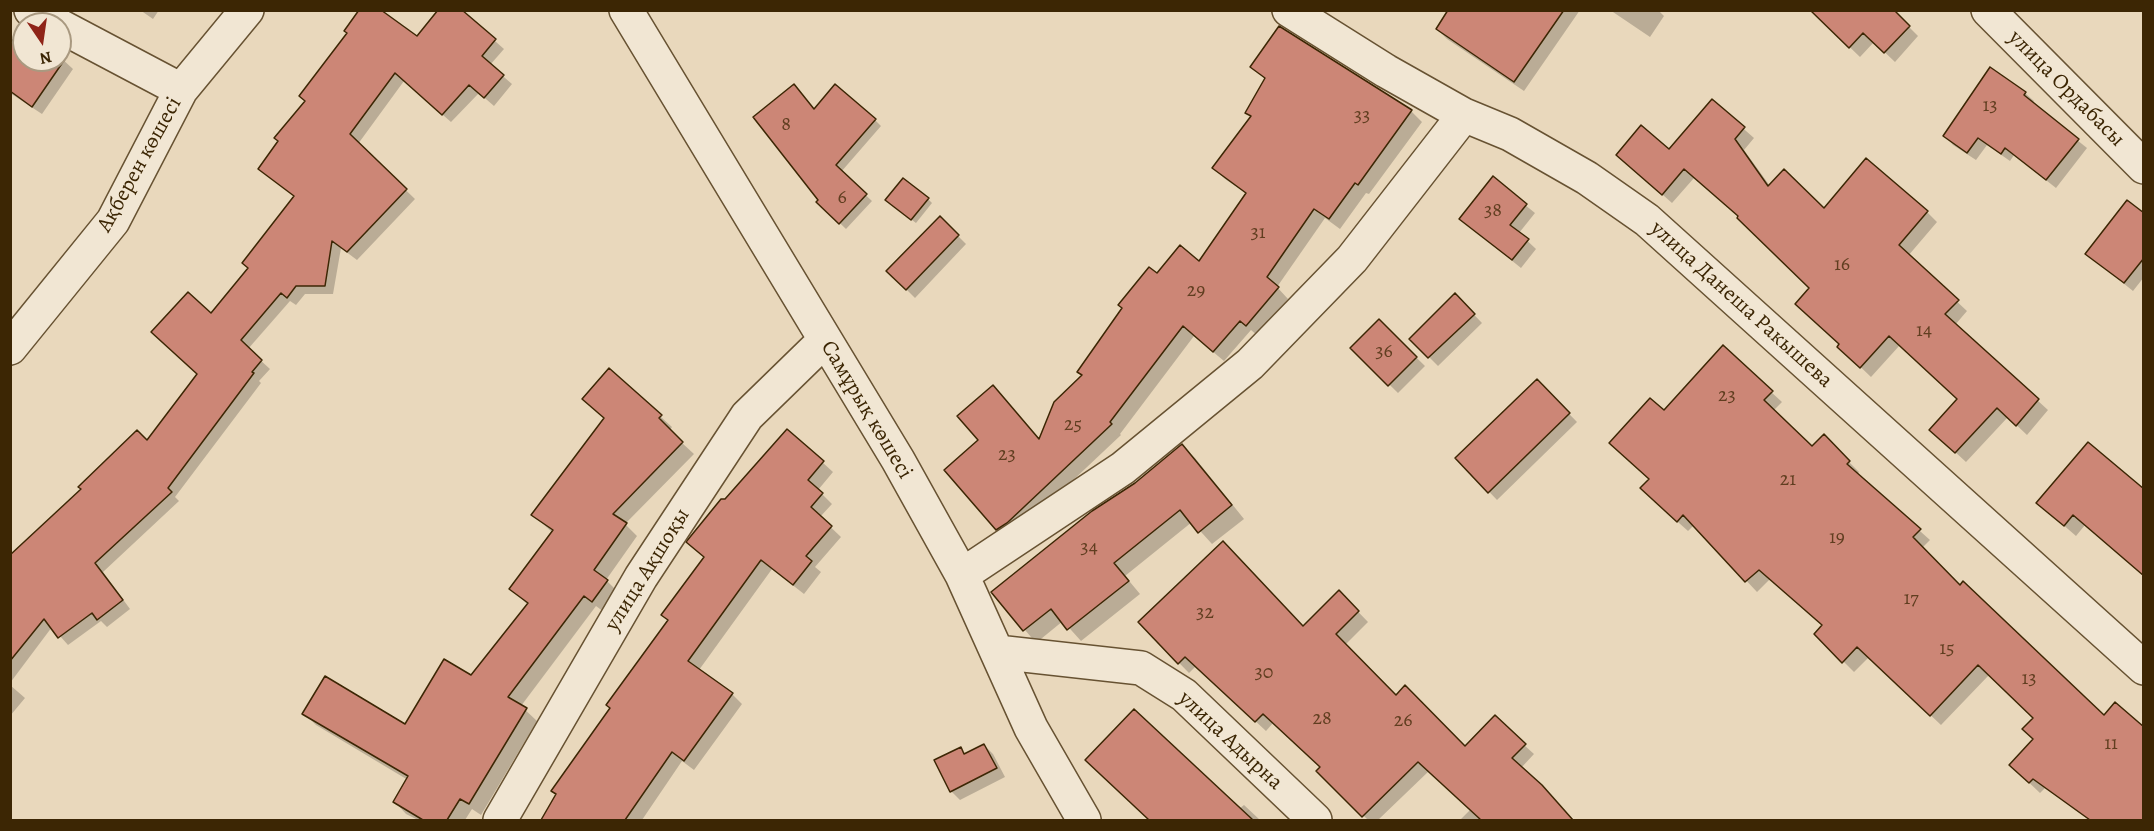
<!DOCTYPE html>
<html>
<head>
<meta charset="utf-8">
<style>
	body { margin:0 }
	#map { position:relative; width:2154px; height:831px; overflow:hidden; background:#e9d8bc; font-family:Alegreya,serif }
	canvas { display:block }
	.frame { position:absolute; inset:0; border:12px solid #3c2604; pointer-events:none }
	.north { position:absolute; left:12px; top:12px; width:60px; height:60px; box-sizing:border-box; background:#f1e6d3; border:2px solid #a99980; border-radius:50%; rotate:167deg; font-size:16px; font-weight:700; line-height:24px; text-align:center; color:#3c2604 }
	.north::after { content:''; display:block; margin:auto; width:21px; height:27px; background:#8f2418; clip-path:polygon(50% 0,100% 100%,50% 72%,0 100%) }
</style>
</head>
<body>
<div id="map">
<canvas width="2154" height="831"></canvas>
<div class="frame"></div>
<div class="north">N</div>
</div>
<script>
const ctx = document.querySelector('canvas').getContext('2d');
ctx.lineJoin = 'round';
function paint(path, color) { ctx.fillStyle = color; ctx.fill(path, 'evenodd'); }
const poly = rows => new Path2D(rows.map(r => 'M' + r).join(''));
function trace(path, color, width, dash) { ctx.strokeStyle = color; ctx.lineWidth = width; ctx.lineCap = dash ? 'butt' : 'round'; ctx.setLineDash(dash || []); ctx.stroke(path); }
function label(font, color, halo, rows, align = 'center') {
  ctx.font = font + ' Alegreya,serif'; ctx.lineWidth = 4.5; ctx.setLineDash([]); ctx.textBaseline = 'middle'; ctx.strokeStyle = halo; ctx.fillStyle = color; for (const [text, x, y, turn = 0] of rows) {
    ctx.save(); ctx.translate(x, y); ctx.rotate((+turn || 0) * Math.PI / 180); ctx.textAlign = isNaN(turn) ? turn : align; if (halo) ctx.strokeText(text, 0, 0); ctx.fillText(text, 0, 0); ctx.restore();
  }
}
paint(poly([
	[140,10,159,10,153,19],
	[460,10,504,49,490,65,512,84,494,106,479,93,451,122,404,81,358,144,415,199,357,260,341,248,333,294,305,294,296,305,290,301,248,349,270,369,259,381,261,383,175,497,179,501,103,572,130,609,107,627,101,621,68,645,52,627,10,683,10,562,147,442,199,375,211,315,249,269,295,197,260,169,417,38],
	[1450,10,1580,10,1524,91,1447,39,1437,29],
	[1610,10,1658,10,1664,16,1650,37],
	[1811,10,1893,11,1918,36,1895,62,1874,42,1860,57],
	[1279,28,1411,111,1422,122,1369,194,1366,193,1340,229,1325,218,1277,287,1288,299,1258,336,1251,330,1224,361,1194,336,1120,434,1121,435,1017,533,1007,540,997,529,1040,441,1157,275,1199,263,1247,194,1225,179,1214,168,1252,117,1247,113,1266,80,1252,67],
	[24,33,24,60,60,60,60,57,73,69,42,114,10,93,10,46],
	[2025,93,2034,101,2032,104,2087,148,2056,188,2014,155,2010,161,1987,145,1976,160,1953,145,1945,136],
	[1712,101,1754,138,1744,150,1770,186,1824,210,1927,212,1937,222,1908,256,1967,311,1955,325,2048,410,2027,435,2008,417,1966,462,1941,439,1959,399,1900,345,1871,377,1849,356,1811,288,1740,217,1694,178,1672,203,1618,155,1669,151],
	[814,111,875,120,881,126,841,172,872,201,846,229,818,202],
	[1493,179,1535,213,1519,233,1536,249,1521,268,1470,227],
	[928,199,932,203,916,223,891,204],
	[2144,214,2144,277,2133,291,2087,254],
	[940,218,966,244,915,298,888,271],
	[1455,295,1482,323,1438,366,1411,339],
	[1379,321,1425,366,1398,393,1352,348],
	[1723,348,1782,402,1773,411,1812,448,1824,437,1859,472,1857,475,1930,540,1922,548,1960,587,2104,718,2144,729,2144,820,2089,820,2045,788,2040,793,2021,775,2034,740,2035,718,1989,675,1941,725,1869,657,1854,672,1816,634,1824,626,1770,579,1757,592,1694,525,1688,531,1652,499,1650,479,1664,412],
	[609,370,672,427,669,431,694,454,625,524,637,536,606,580,619,593,604,612,596,606,521,706,537,721,481,815,472,809,465,820,418,820,406,814,395,802,408,780,316,725,304,713,406,726,471,677,528,605,511,589,553,533,533,515,605,419],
	[1537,381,1577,422,1497,500,1457,458],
	[788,431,833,472,818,490,832,504,820,517,841,537,815,567,821,572,804,594,772,569,699,670,732,694,742,704,694,770,682,761,642,820,542,820,611,708,669,621,663,615,705,558,688,542],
	[2088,444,2085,525,2076,536,2038,503],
	[1182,446,1195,458,1244,519,1212,544,1192,522,1125,576,1140,594,1081,641,1063,621,1036,643,993,592,1136,484],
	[1339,592,1368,622,1345,645,1396,697,1466,748,1524,745,1534,754,1521,768,1552,797,1572,820,1460,820,1470,810,1429,771,1378,820,1368,820,1318,771,1321,768,1273,723,1266,731,1196,666,1189,673,1140,623,1303,628],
	[10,685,25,698,10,716],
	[984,745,993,754,1005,777,960,800,951,791,960,749,966,754],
	[1098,770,1239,809,1244,805,1260,820,1151,820]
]), '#0003');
const building = poly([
	[359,10,381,10,417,36,438,10,462,10,496,39,482,56,504,75,484,98,469,85,442,115,395,73,350,134,407,189,347,252,332,241,325,286,296,286,287,298,281,293,241,340,262,360,252,372,254,373,168,488,172,492,95,563,123,600,97,620,92,613,58,638,44,619,10,661,10,555,81,489,78,487,137,430,147,440,197,374,151,332,188,292,211,313,248,268,242,263,294,196,258,169,278,141,274,138,305,101,299,96,347,33,344,31,359,10],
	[1448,10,1564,10,1514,82,1436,29,1448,10],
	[1810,10,1894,10,1910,26,1884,53,1863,33,1849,48,1810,10],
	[1279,26,1412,110,1358,185,1355,183,1329,219,1314,209,1267,277,1279,287,1246,326,1240,321,1213,352,1183,326,1110,422,1112,424,1007,523,996,530,944,470,978,440,957,416,993,385,1039,439,1054,402,1082,375,1077,372,1122,308,1118,305,1149,267,1157,273,1180,245,1199,261,1246,193,1212,168,1251,116,1245,113,1265,78,1250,67,1279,26],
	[21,29,24,31,24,60,60,60,60,55,65,59,32,107,10,91,10,44,21,29],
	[1990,67,2026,92,2024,95,2079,139,2046,180,2005,148,2001,154,1978,138,1967,153,1943,136,1990,67],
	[794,84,814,109,835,84,876,119,836,165,867,194,839,224,816,202,818,200,753,117,794,84],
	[1712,99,1745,127,1735,139,1768,186,1784,169,1824,208,1866,158,1928,211,1899,245,1959,300,1945,314,2039,399,2016,426,1997,408,1955,453,1929,430,1957,399,1889,336,1860,368,1837,347,1839,344,1795,304,1809,288,1737,218,1738,216,1684,169,1662,195,1616,155,1641,125,1669,149,1712,99],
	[1493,176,1527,204,1510,225,1529,239,1512,260,1459,219,1493,176],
	[903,178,929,198,911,220,885,200,903,178],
	[2127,200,2144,213,2144,258,2124,283,2085,254,2127,200],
	[940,216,959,235,906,290,886,271,940,216],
	[1455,293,1475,314,1428,358,1409,339,1455,293],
	[1379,319,1417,357,1388,386,1350,348,1379,319],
	[1723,345,1773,391,1764,400,1812,446,1824,434,1850,461,1847,464,1921,529,1913,537,1960,585,1963,581,2104,715,2115,702,2144,727,2144,820,2090,820,2033,779,2029,783,2009,765,2033,739,2022,729,2033,718,1978,665,1930,716,1857,647,1842,663,1814,634,1822,625,1759,570,1745,582,1683,515,1677,522,1640,488,1649,479,1609,443,1650,398,1664,410,1723,345],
	[609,368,662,415,659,418,683,442,613,514,627,523,594,570,608,580,592,602,584,596,508,697,527,708,469,804,460,799,447,820,423,820,393,802,408,776,302,714,325,676,405,724,444,659,471,675,528,603,509,589,553,530,531,515,604,418,582,399,609,368],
	[1537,379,1570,413,1488,493,1455,458,1537,379],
	[787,429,824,461,808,480,823,493,811,507,832,526,806,556,812,561,793,585,761,560,688,661,733,693,684,761,672,752,625,820,541,820,556,794,551,791,610,708,606,705,668,620,661,615,704,557,686,542,721,499,725,499,787,429],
	[2088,442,2144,489,2144,576,2073,515,2064,526,2036,503,2088,442],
	[1182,444,1232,505,1198,533,1180,510,1114,563,1129,581,1067,630,1051,609,1023,631,991,592,1092,511,1135,483,1182,444],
	[1223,541,1303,626,1339,590,1359,611,1336,634,1396,695,1405,685,1465,746,1495,715,1526,744,1512,758,1542,785,1573,820,1481,820,1418,762,1362,817,1316,771,1320,767,1263,714,1255,722,1185,657,1178,664,1138,622,1223,541],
	[1134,709,1253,820,1149,820,1085,760,1134,709],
	[984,744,997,768,950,792,934,760,961,747,964,754,984,744]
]);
paint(building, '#cc8676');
trace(building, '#3c2604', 1.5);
const street = poly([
	[31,10,57,24],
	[626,10,898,460,962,575,1031,728,1084,820],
	[1289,10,1386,71,1464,115,1510,134,1587,178,1647,220,2144,668],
	[1988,10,2144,167],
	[60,26,181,90],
	[10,348,113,221,181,90,247,10],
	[962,575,1123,468,1250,364,1352,259,1464,115],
	[997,652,1141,668,1184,695,1315,820],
	[500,820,641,577,747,416,824,341]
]);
trace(street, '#675232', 36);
trace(street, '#f1e6d3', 33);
label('20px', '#603e20', null, [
	["13",1990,106],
	["33",1362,116],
	["8",786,125],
	["6",842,198],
	["38",1493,211],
	["31",1258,233],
	["16",1842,265],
	["29",1196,291],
	["14",1924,331],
	["36",1384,352],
	["23",1727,396],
	["25",1073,425],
	["23",1007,455],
	["21",1788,480],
	["19",1837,538],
	["34",1089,548],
	["17",1911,599],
	["32",1205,613],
	["15",1947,649],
	["30",1264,673],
	["13",2029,679],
	["28",1322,719],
	["26",1403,721],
	["11",2111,744]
]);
label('22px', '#3c2604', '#f1e6d3', [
	["улица Ордабасы",2066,89,45],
	["Ақберен көшесі",140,165,-61],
	["улица Данеша Ракышева",1741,305,42],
	["Самұрық көшесі",866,410,59],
	["улица Ақшоқы",648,570,-58],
	["улица Адырна",1230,741,43]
]);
</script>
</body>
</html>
